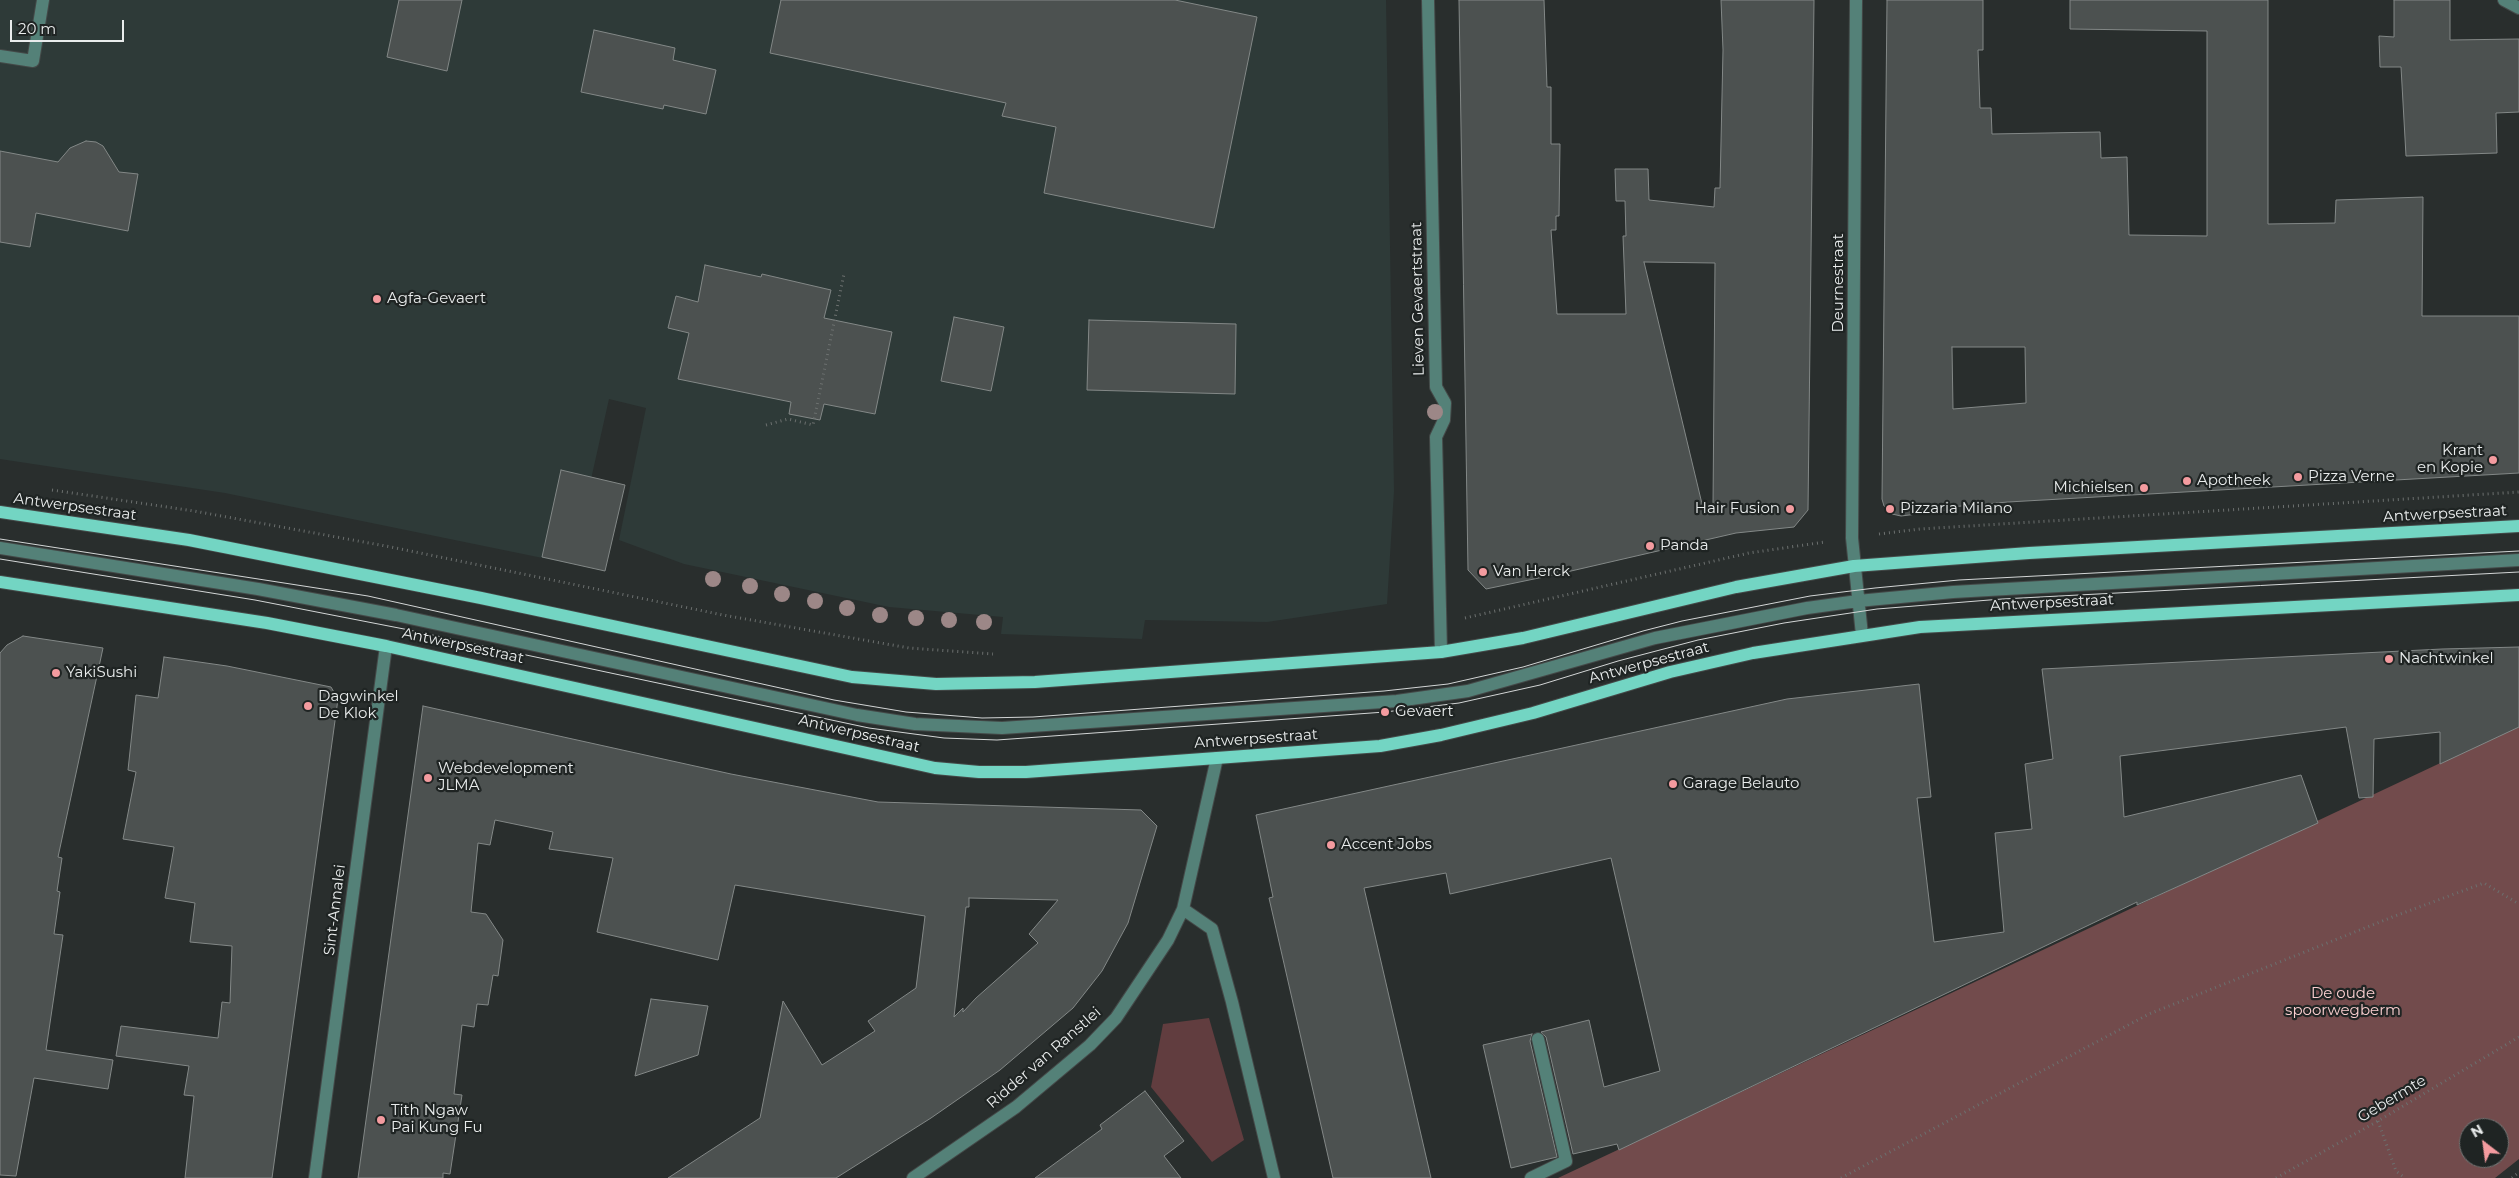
<!DOCTYPE html>
<html>
<head>
<meta charset="utf-8">
<style>
	body { margin:0 }
	#map { position:relative; width:2519px; height:1178px; overflow:hidden; background:#292e2d; font-family:Montserrat,sans-serif }
	canvas { display:block }
	.north { position:absolute; left:2459px; top:1118px; width:50px; height:50px; box-sizing:border-box; background:#1f2423; border:1px solid #707473; border-radius:50%; rotate:330deg; font-size:14px; font-weight:700; line-height:20px; text-align:center; color:#e9ecec }
	.north::after { content:''; display:block; margin:auto; width:18px; height:22px; background:#f49b9f; clip-path:polygon(50% 0,100% 100%,50% 72%,0 100%) }
	.scale { position:absolute; left:10px; top:20px; width:114px; height:22px; box-sizing:border-box; border:2px solid #e9ecec; border-top:0; padding-left:6px; font-size:15px; line-height:18px; white-space:nowrap; color:#e9ecec; -webkit-text-stroke:4px #1f2423; paint-order:stroke }
</style>
</head>
<body>
<div id="map">
<canvas width="2519" height="1178"></canvas>
<div class="north">N</div>
<div class="scale">20 m</div>
</div>
<script>
const ctx = document.querySelector('canvas').getContext('2d');
ctx.lineJoin = 'round';
function paint(path, color) { ctx.fillStyle = color; ctx.fill(path, 'evenodd'); }
const poly = rows => new Path2D(rows.map(r => 'M' + r).join(''));
function trace(path, color, width, dash) { ctx.strokeStyle = color; ctx.lineWidth = width; ctx.lineCap = dash ? 'butt' : 'round'; ctx.setLineDash(dash || []); ctx.stroke(path); }
function label(font, color, halo, rows, align = 'center') {
  ctx.font = font + ' Montserrat,sans-serif'; ctx.lineWidth = 4.5; ctx.setLineDash([]); ctx.textBaseline = 'middle'; ctx.strokeStyle = halo; ctx.fillStyle = color; for (const [text, x, y, turn = 0] of rows) {
    ctx.save(); ctx.translate(x, y); ctx.rotate((+turn || 0) * Math.PI / 180); ctx.textAlign = isNaN(turn) ? turn : align; if (halo) ctx.strokeText(text, 0, 0); ctx.fillText(text, 0, 0); ctx.restore();
  }
}
paint(poly([
	[0,0,1386,0,1394,491,1387,604,1267,622,1145,620,1142,639,1001,634,1003,617,889,607,684,564,619,540,646,408,609,399,572,564,225,493,0,459]
]), '#2e3a38');
paint(poly([
	[1209,1018,1244,1140,1212,1162,1151,1087,1163,1024]
]), '#613d3f');
paint(poly([
	[2519,726,2519,1159,2495,1178,1558,1178],
	[2469,1128,2499,1128,2499,1158,2469,1158]
]), '#724b4c');
const building = poly([
	[399,0,462,0,447,71,387,57,399,0],
	[781,0,1175,0,1257,17,1214,228,1044,193,1056,127,1002,116,1006,103,770,53,781,0],
	[1459,0,1544,0,1547,87,1551,87,1551,144,1560,144,1559,216,1556,216,1556,230,1551,230,1557,314,1626,314,1623,236,1626,236,1625,201,1616,201,1615,169,1648,169,1649,200,1714,207,1715,188,1720,188,1723,50,1721,0,1814,0,1808,510,1794,527,1736,533,1558,574,1486,589,1468,570,1459,0],
	[1644,262,1715,263,1713,506,1703,508,1644,262],
	[1887,0,1983,0,1983,50,1978,50,1980,108,1991,108,1992,134,2100,132,2101,158,2127,157,2129,235,2207,236,2207,31,2070,29,2070,0,2268,0,2268,224,2335,223,2336,200,2423,197,2422,316,2519,316,2519,473,2008,502,1950,507,1950,510,1901,516,1892,514,1884,506,1882,499,1887,0],
	[1952,347,2025,347,2026,403,1953,409,1952,347],
	[2394,0,2450,0,2450,40,2519,39,2519,112,2496,113,2497,153,2406,156,2401,67,2380,67,2379,36,2394,37,2394,0],
	[594,30,675,48,673,60,716,70,706,114,664,105,663,109,581,92,594,30],
	[86,141,96,142,103,146,119,172,138,174,128,231,36,213,30,247,0,242,0,151,58,162,70,148,86,141],
	[705,265,761,277,762,274,831,290,824,318,892,332,875,414,824,404,820,420,789,414,791,402,678,379,689,333,668,328,676,296,698,302,705,265],
	[954,317,1004,327,991,391,941,381,954,317],
	[1089,320,1236,324,1235,394,1087,390,1089,320],
	[561,470,625,485,605,571,542,557,561,470],
	[23,636,103,648,58,857,62,858,57,891,60,892,54,934,63,935,46,1050,113,1060,108,1089,34,1078,16,1176,0,1175,0,653,7,645,23,636],
	[2519,647,2519,727,2440,764,2440,732,2374,739,2373,797,2359,798,2346,727,2120,756,2124,817,2301,775,2318,823,2137,905,2137,902,1619,1150,1617,1144,1573,1154,1546,1037,1541,1032,1589,1020,1604,1087,1660,1071,1611,858,1450,894,1446,873,1364,888,1431,1178,1333,1178,1269,898,1273,897,1256,815,1787,699,1919,684,1931,797,1917,798,1934,942,2004,932,1995,833,2032,829,2025,764,2053,759,2042,669,2442,649,2519,647],
	[164,657,227,666,331,687,338,699,272,1178,185,1178,194,1096,184,1095,189,1066,116,1056,121,1026,218,1038,222,1002,230,1003,232,946,190,942,195,903,165,898,174,847,123,839,136,772,128,770,136,695,158,698,164,657],
	[423,706,731,774,878,802,1141,810,1157,826,1128,923,1102,971,1073,1008,1000,1070,931,1118,836,1178,668,1178,760,1118,783,1001,822,1065,875,1031,868,1021,916,988,925,916,735,885,718,960,597,932,613,858,549,849,553,832,495,820,490,845,478,843,471,912,486,914,503,940,498,976,493,975,488,1005,477,1004,474,1027,462,1025,454,1094,462,1095,450,1174,443,1173,443,1178,358,1178,423,706],
	[969,898,1058,900,1029,934,1038,943,976,998,963,1012,963,1008,954,1017,966,907,969,907,969,898],
	[651,999,708,1006,698,1055,635,1076,651,999],
	[1532,1034,1530,1041,1557,1157,1511,1168,1483,1045,1532,1034],
	[1145,1091,1184,1141,1164,1156,1181,1178,1035,1178,1102,1129,1100,1125,1145,1091]
]);
paint(building, '#4c5150');
trace(building, '#838887', 1);
const minor = poly([
	[1428,0,1436,387,1445,403,1444,420,1436,437,1441,652],
	[1856,0,1852,538,1862,635],
	[2504,0,2519,8],
	[0,56,33,61,43,0],
	[0,548,258,589,396,615,857,715,915,724,1002,728,1397,701,1468,691,1655,638,1807,608,1858,601,1953,592,2519,560],
	[1183,909,1212,929,1232,1002,1274,1178],
	[315,1178,386,646],
	[913,1178,1016,1107,1090,1045,1116,1018,1168,940,1183,909,1217,758],
	[1531,1178,1566,1161,1538,1039]
]);
const major = poly([
	[0,512,189,540,481,598,852,677,936,684,1035,682,1441,652,1523,638,1736,587,1854,566,2029,553,2519,526],
	[0,582,267,623,386,646,935,768,979,772,1026,772,1380,746,1441,735,1533,713,1670,672,1753,653,1920,627,2519,595]
]);
trace(minor, '#444948', 14);
trace(major, '#444948', 14);
trace(poly([
	[766,425,788,419,813,425,844,274],
	[52,490,194,511,391,547,723,615,909,648,993,654],
	[1879,534,1920,529,2519,492],
	[1465,618,1749,553,1825,542],
	[2378,1121,2396,1171,2405,1178],
	[1841,1178,2149,1014,2395,916,2484,883,2519,904],
	[2276,1178,2378,1121,2519,1037],
	[2512,1178,2519,1172]
]), '#6c706f', 3, [1, 4]);
trace(minor, '#548178', 12);
trace(major, '#73d5c3', 12);
trace(poly([
	[0,539,368,596,834,700,906,712,982,718,1033,717,1384,691,1448,684,1523,667,1643,631,1682,621,1810,596,1875,588,1959,580,2519,551],
	[0,559,255,600,404,629,869,728,944,738,997,740,1385,712,1459,703,1540,685,1618,661,1698,640,1784,623,1877,609,2002,599,2519,572]
]), '#d3d6d6', 1);
ctx.fillStyle = '#9c8787';
for (const [x, y] of [
	[1435,412],
	[713,579],
	[750,586],
	[782,594],
	[815,601],
	[847,608],
	[880,615],
	[916,618],
	[949,620],
	[984,622]
]) { ctx.beginPath(); ctx.arc(x, y, 8, 0, 2 * Math.PI); ctx.fill(); }
for (const [x, y, r, color] of [
	[377,299,5,"#f49b9f"],
	[2493,460,5,"#f49b9f"],
	[2298,477,5,"#f49b9f"],
	[2187,481,5,"#f49b9f"],
	[2144,488,5,"#f49b9f"],
	[1790,509,5,"#f49b9f"],
	[1890,509,5,"#f49b9f"],
	[1650,546,5,"#f49b9f"],
	[1483,572,5,"#f49b9f"],
	[2389,659,5,"#f49b9f"],
	[56,673,5,"#f49b9f"],
	[308,706,5,"#f49b9f"],
	[1385,712,5,"#f49b9f"],
	[428,778,5,"#f49b9f"],
	[1673,784,5,"#f49b9f"],
	[1331,845,5,"#f49b9f"],
	[381,1120,5,"#f49b9f"]
]) { const dot = new Path2D(); dot.arc(x, y, r, 0, 2 * Math.PI); ctx.fillStyle = color; ctx.fill(dot); trace(dot, '#1f2423', 2); }
label('15px', '#e9ecec', '#1f2423', [
	["Deurnestraat",1839,283,-90],
	["Lieven Gevaertstraat",1418,299,-91],
	["Antwerpsestraat",75,507,8],
	["Antwerpsestraat",2445,514,-3],
	["Antwerpsestraat",2052,603,-3],
	["Antwerpsestraat",463,646,12],
	["Antwerpsestraat",1649,663,-15],
	["Antwerpsestraat",859,734,13],
	["Antwerpsestraat",1256,739,-4],
	["Sint-Annalei",335,910,-83],
	["Ridder van Ranstlei",1044,1058,-41],
	["Gebermte",2392,1099,-31]
]);
label('15px', '#e9ecec', '#1f2423', [
	["Agfa-Gevaert",387,299],
	["Krant",2483,451,"right"],
	["en Kopie",2483,468,"right"],
	["Pizza Verne",2308,477],
	["Apotheek",2197,481],
	["Michielsen",2134,488,"right"],
	["Hair Fusion",1780,509,"right"],
	["Pizzaria Milano",1900,509],
	["Panda",1660,546],
	["Van Herck",1493,572],
	["Nachtwinkel",2399,659],
	["YakiSushi",66,673],
	["Dagwinkel",318,697],
	["De Klok",318,714],
	["Gevaert",1395,712],
	["Webdevelopment",438,769],
	["JLMA",438,786],
	["Garage Belauto",1683,784],
	["Accent Jobs",1341,845],
	["Tith Ngaw",391,1111],
	["Pai Kung Fu",391,1128]
], 'left');
label('15px', '#fbcfd0', '#1f2423', [
	["De oude",2343,994],
	["spoorwegberm",2343,1011]
]);
</script>
</body>
</html>
